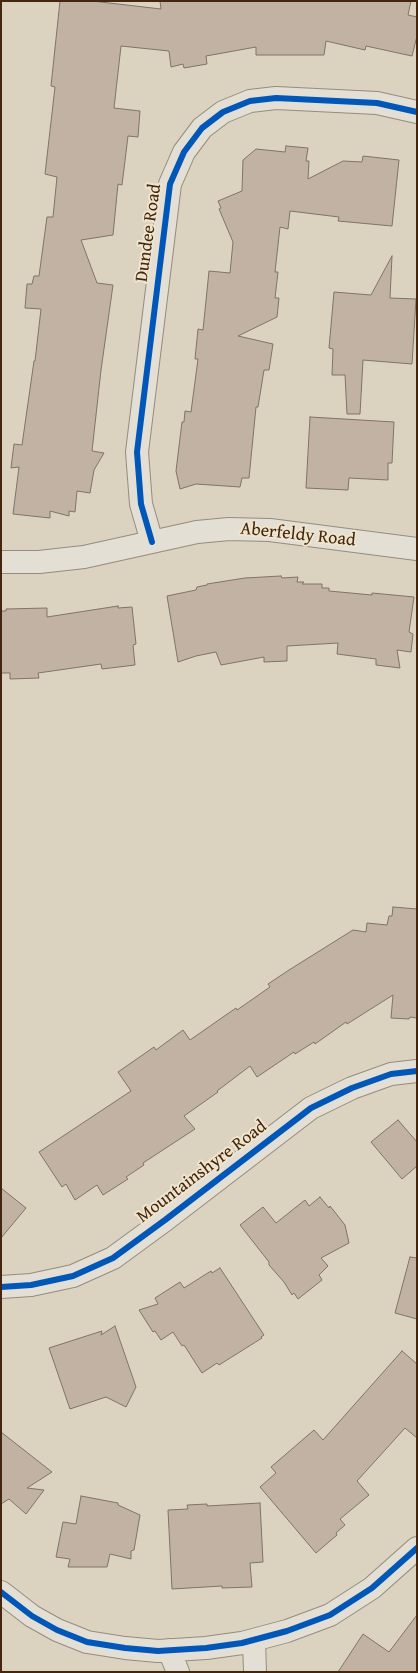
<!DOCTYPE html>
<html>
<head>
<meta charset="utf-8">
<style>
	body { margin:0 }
	#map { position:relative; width:418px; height:1673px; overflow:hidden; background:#dbd2bf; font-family:"Gentium Book Plus",serif }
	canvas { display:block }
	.frame { position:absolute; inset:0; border:2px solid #44260e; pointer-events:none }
</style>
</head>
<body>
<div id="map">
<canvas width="418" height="1673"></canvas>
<div class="frame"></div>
</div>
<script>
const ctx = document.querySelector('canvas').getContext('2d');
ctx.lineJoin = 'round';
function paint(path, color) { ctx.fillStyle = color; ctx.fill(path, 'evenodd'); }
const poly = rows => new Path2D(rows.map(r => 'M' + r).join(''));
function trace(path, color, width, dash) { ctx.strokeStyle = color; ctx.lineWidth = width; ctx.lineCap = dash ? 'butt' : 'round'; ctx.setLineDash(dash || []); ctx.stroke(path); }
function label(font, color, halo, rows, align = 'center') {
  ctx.font = font + ' "Gentium Book Plus",serif'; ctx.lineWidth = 4; ctx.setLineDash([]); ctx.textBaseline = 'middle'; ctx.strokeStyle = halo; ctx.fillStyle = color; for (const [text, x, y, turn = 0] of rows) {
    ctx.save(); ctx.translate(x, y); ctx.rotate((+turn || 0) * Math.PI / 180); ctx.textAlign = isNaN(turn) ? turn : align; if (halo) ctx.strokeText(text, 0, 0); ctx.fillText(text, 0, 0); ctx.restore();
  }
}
const building = poly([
	[60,1,92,1,161,9,160,1,411,1,408,15,417,17,417,36,412,56,366,46,365,50,326,41,324,55,256,55,256,47,206,56,207,64,184,68,183,64,171,67,169,51,121,46,114,108,140,111,138,137,128,136,122,185,118,184,113,235,81,240,97,283,113,285,101,370,92,451,104,453,94,470,90,493,77,491,75,512,69,511,69,516,50,511,50,518,13,514,19,467,11,468,14,444,22,445,34,361,35,361,41,309,25,308,27,284,32,284,34,276,39,276,47,217,53,217,57,177,45,174,55,87,51,86,60,1],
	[286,146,308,148,306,161,309,161,308,179,343,161,362,162,363,156,399,160,392,226,338,221,339,217,290,211,288,229,280,227,275,272,278,272,275,298,279,298,277,317,238,336,273,344,269,370,264,370,258,407,256,407,249,478,242,478,240,487,196,484,180,489,176,471,182,422,184,422,185,411,191,412,198,359,195,359,198,329,203,330,209,271,230,273,233,242,219,209,221,208,218,201,242,191,243,160,256,149,285,152,286,146],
	[392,256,390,298,416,299,412,364,363,360,360,414,347,414,345,375,332,375,333,349,329,348,334,292,371,295,392,256],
	[310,417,394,422,392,463,388,463,388,480,349,478,348,490,306,488,310,417],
	[281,576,282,578,298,577,297,582,304,582,302,584,322,584,322,588,329,588,329,591,372,595,372,593,414,597,409,632,413,634,411,652,397,650,400,668,376,665,376,659,337,654,338,643,287,646,287,661,264,662,264,657,221,665,216,652,196,656,178,662,167,596,196,590,197,587,207,585,207,584,245,578,281,576],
	[118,606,118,608,132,607,136,644,133,645,135,665,102,669,101,664,38,673,39,678,10,679,10,673,1,673,1,611,6,611,6,609,47,608,47,617,118,606],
	[393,907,417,909,417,1018,410,1017,409,1019,391,1018,393,995,347,1024,346,1022,315,1044,314,1042,295,1054,294,1052,257,1077,250,1066,217,1091,218,1092,184,1116,195,1129,143,1163,144,1165,126,1177,128,1179,103,1195,97,1185,75,1200,66,1184,62,1187,39,1152,131,1091,118,1072,154,1047,156,1050,183,1030,190,1040,236,1008,237,1010,270,987,268,984,289,970,353,930,366,932,367,923,387,925,389,916,392,916,393,907],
	[398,1120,417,1142,417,1166,402,1179,371,1142,398,1120],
	[1,1188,26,1208,1,1238,1,1188],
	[320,1197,329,1208,330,1206,345,1225,349,1243,321,1258,328,1266,319,1275,322,1280,298,1299,294,1293,292,1295,284,1282,269,1265,269,1262,240,1225,263,1207,276,1223,305,1200,309,1206,320,1197],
	[410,1257,417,1258,417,1319,395,1313,410,1257],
	[220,1268,264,1335,261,1337,262,1338,219,1365,217,1363,202,1373,184,1345,182,1346,173,1332,161,1340,155,1331,153,1332,139,1310,158,1304,155,1298,180,1282,184,1288,211,1271,212,1273,220,1268],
	[115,1326,136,1387,126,1407,106,1397,70,1409,49,1348,102,1331,101,1335,115,1326],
	[402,1351,417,1364,417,1438,405,1428,357,1481,369,1495,340,1519,345,1525,336,1533,337,1535,316,1553,260,1487,276,1473,271,1467,314,1430,323,1440,402,1351],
	[1,1432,52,1472,27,1488,44,1490,26,1514,9,1499,1,1504,1,1432],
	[81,1496,118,1503,118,1505,140,1515,134,1550,131,1551,131,1559,110,1554,107,1567,68,1567,70,1559,56,1557,63,1522,76,1524,81,1496],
	[260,1503,263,1562,250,1563,252,1587,222,1588,222,1586,172,1589,168,1510,188,1509,187,1505,207,1504,207,1506,260,1503],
	[417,1615,417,1672,338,1672,363,1634,389,1652,417,1615]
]);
paint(building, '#c2b2a3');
trace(building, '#7e7468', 1);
const street = poly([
	[152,542,141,504,137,452,170,184,184,152,202,128,223,112,250,101,276,98,377,103,417,112],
	[1,562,39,562,84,557,197,532,229,529,270,530,417,549],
	[1,1287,31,1285,73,1276,113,1258,165,1220,311,1108,352,1088,391,1074,417,1071],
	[1,1592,32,1616,57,1630,87,1642,125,1648,158,1651,206,1648,242,1643,287,1631,330,1615,372,1588,417,1548],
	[254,1640,255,1672],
	[169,1650,178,1672]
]);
trace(street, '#958c7e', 24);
trace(street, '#e3dfd5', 22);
trace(poly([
	[152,542,141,504,137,452,170,184,184,152,202,128,223,112,250,101,276,98,377,103,417,112],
	[1,1287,31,1285,73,1276,113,1258,165,1220,311,1108,352,1088,391,1074,417,1071],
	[1,1592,32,1616,57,1630,87,1642,125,1648,158,1651,206,1648,242,1643,287,1631,330,1615,372,1588,417,1548]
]), '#0057b8', 6);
label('18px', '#44260e', '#efe5ce', [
	["Dundee Road",149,233,-82],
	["Aberfeldy Road",298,535,6],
	["Mountainshyre Road",202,1172,-37]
]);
</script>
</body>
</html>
